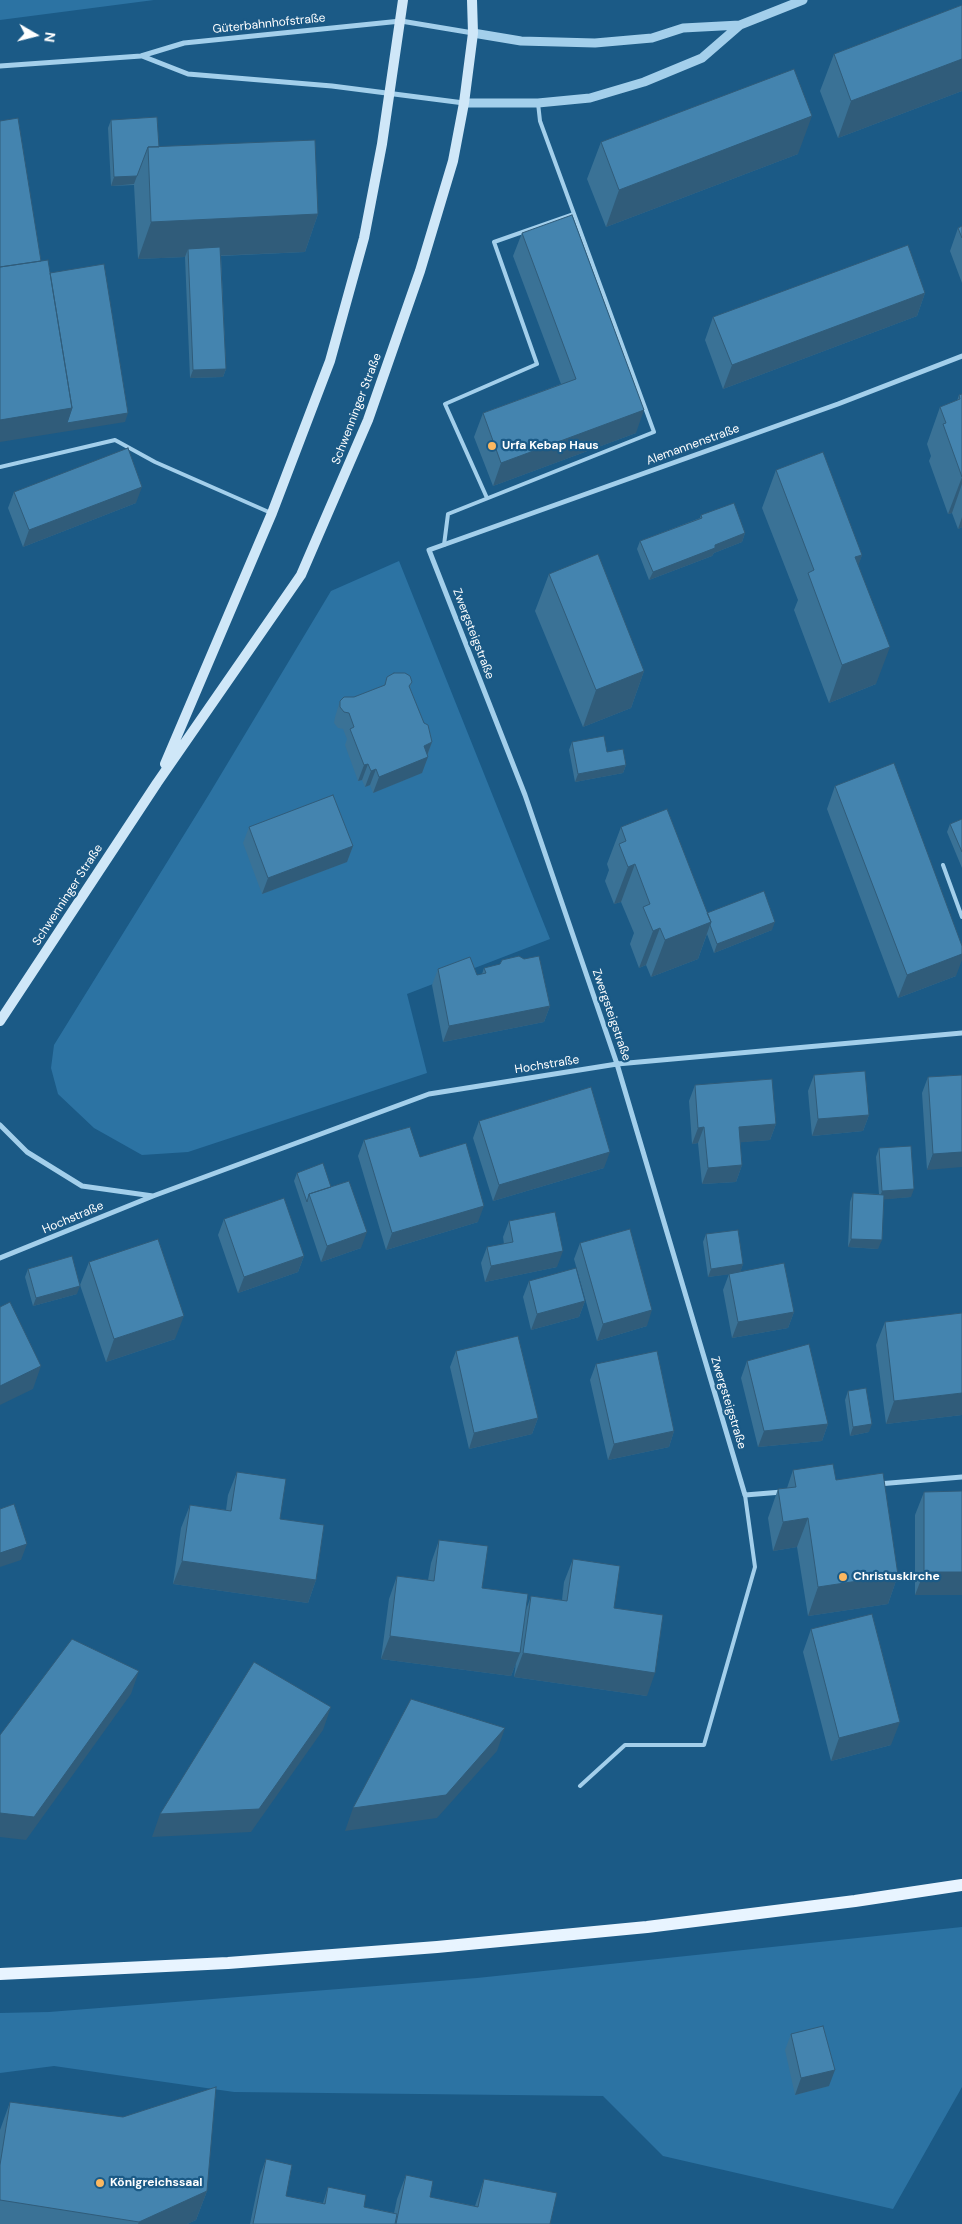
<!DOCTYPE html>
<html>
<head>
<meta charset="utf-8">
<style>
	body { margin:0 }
	#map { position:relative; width:962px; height:2224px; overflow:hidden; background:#1b5a86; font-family:"DM Sans",sans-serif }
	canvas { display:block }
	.north { position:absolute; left:10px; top:10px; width:50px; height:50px; -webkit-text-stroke:4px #1b5a86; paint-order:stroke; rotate:98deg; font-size:14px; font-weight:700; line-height:20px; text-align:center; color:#fff }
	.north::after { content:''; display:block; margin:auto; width:18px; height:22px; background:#fff; clip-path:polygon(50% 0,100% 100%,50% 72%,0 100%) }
</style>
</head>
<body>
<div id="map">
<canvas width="962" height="2224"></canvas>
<div class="north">N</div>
</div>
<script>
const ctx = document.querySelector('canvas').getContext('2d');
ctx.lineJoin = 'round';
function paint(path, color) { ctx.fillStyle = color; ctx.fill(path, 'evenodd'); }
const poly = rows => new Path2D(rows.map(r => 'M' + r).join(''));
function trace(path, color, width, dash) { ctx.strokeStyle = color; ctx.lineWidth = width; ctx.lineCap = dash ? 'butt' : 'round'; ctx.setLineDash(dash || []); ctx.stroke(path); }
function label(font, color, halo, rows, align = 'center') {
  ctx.font = font + ' "DM Sans",sans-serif'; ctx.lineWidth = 4.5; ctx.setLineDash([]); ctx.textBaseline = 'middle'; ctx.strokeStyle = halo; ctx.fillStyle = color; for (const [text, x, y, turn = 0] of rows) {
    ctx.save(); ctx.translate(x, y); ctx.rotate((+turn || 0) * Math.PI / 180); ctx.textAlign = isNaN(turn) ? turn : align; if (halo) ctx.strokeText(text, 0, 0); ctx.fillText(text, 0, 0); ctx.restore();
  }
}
paint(poly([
	[0,0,154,0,0,20],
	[399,561,550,939,407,994,427,1073,188,1152,142,1155,94,1128,58,1094,51,1068,54,1045,208,796,331,591],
	[962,1927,962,2087,893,2209,663,2156,603,2096,234,2092,54,2066,0,2073,0,2013,49,2012,477,1978]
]), '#2c73a3');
trace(poly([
	[0,467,115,440,155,462,271,513],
	[487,498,445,404,537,364,494,242,574,214],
	[444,545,448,514,654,432,540,121,538,103],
	[943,865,962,917],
	[580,1786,625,1745,704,1745,755,1567,745,1495]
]), '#a3cfeb', 4);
trace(poly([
	[142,56,188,74,332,86,464,103],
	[0,66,141,56,184,43,401,21,473,33],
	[0,1125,27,1152,82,1186,153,1196,429,1094,617,1064,962,1033],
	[0,1258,153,1196],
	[878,1484,962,1477],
	[782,1492,745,1495,617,1064,525,795,429,550,838,404,962,356]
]), '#a3cfeb', 5);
trace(poly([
	[473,33,521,41,595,43,652,38,683,28,740,25],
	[464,103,538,103,590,98,644,82,702,58,740,25,803,0]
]), '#a3cfeb', 9);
trace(poly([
	[165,764,272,513,330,361,364,238,382,144,403,0],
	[0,1021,157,783,301,575,368,420,420,271,453,161,464,103,473,33,472,0]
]), '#cfe7f8', 10);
trace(poly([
	[0,1974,228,1963,437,1947,647,1927,855,1901,962,1885]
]), '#e8f4ff', 12);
paint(poly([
	[962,5,962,91,838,138,820,91,834,54],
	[111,120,159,147,318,214,305,252,221,256,226,369,223,377,190,378,185,257,138,259,134,185,111,186,108,128],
	[601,142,798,154,606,227,587,179],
	[962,226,962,283,950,251,958,228],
	[522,233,636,433,493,486,474,437,483,413,561,384,513,256],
	[925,293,917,316,723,389,705,340,713,317],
	[962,394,962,527,958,529,952,513,948,514,929,461,931,456,927,444,940,407,957,401,959,395],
	[776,470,862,555,858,565,876,684,829,703,794,610,798,600,762,508],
	[14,492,136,503,23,547,8,508],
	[701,515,745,533,742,542,714,553,712,556,649,580,637,549,640,541,700,518],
	[549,574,644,671,631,708,583,727,535,611],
	[387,677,412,682,410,688,432,742,422,773,373,793,370,785,365,787,362,780,358,781,345,745,347,739,343,729,338,728,334,723,335,717,340,701,354,697,384,685],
	[572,742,626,765,623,773,575,782,569,750],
	[835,786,956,976,898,998,827,809],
	[962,819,962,868,947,832,950,824],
	[249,827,353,846,347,862,262,894,243,843],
	[621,827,707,913,772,930,714,953,707,934,698,959,651,977,646,965,639,968,630,944,634,933,621,902,614,904,605,881,609,870,607,864],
	[484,968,550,1006,544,1022,443,1042,432,985,438,969,477,975,482,974],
	[814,1075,869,1115,863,1131,812,1136,808,1091],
	[962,1075,927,1170,922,1093,928,1077],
	[695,1085,776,1124,770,1140,740,1142,742,1165,736,1182,702,1184,698,1143,692,1144,689,1101],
	[479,1121,604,1168,493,1201,473,1138],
	[364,1140,420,1157,478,1222,386,1250,358,1156],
	[879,1148,911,1197,884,1199,878,1249,848,1247,850,1202,853,1193,879,1194,876,1157],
	[297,1173,331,1187,361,1248,321,1262,294,1181],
	[224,1219,304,1256,298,1272,238,1293,218,1235],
	[509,1221,557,1267,485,1282,481,1263,487,1247,504,1244,503,1237],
	[706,1234,743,1264,740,1272,794,1312,788,1328,732,1338,723,1290,729,1274,708,1277,703,1242],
	[580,1243,647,1326,597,1341,574,1259],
	[89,1262,175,1339,106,1362,80,1285],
	[28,1269,77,1294,33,1306,25,1277],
	[529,1281,585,1301,579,1317,531,1330,523,1297],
	[962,1313,962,1415,886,1424,876,1345,885,1322],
	[456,1351,538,1418,532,1434,469,1449,450,1367],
	[747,1361,828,1424,822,1441,758,1447,741,1378],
	[596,1364,674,1431,669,1447,608,1460,590,1380],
	[848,1391,869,1432,850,1436,845,1400],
	[793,1470,836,1480,898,1575,888,1604,808,1616,797,1547,773,1551,768,1518,778,1489,787,1488],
	[237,1472,280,1519,316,1580,308,1603,173,1584,181,1528,190,1505,226,1510,228,1495],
	[962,1491,962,1595,915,1595,915,1515,924,1492],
	[439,1540,482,1588,526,1610,531,1596,562,1600,564,1582,573,1559,614,1608,647,1696,514,1677,516,1663,511,1676,381,1659,389,1599,397,1576,428,1580,431,1563],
	[811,1629,891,1745,831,1761,803,1652],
	[791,2034,829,2086,795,2095,785,2050],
	[10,2102,207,2191,196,2220,187,2224,0,2224,0,2130],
	[266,2159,286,2196,323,2203,328,2187,364,2207,394,2213,397,2199,406,2175,430,2197,475,2206,484,2179,550,2224,250,2224,260,2176]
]), '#3a7296');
paint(poly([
	[962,59,962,91,838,138,851,101],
	[812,116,798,154,606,227,619,190],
	[137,176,134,184,111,186,114,177],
	[318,214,305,252,188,257,188,249,185,257,138,259,151,222],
	[925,293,917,316,723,389,732,365],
	[226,369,223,377,190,378,193,370],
	[72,408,128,413,125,422,0,442,0,420],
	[644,410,636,433,493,486,501,463],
	[962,477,962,484,952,513,948,514],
	[142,487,136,503,23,547,29,530],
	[962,517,962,527,958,529],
	[745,533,742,542,714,553,712,556,649,580,653,572,715,545],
	[862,555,849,592,855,557],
	[890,647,876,684,829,703,842,665],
	[644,671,631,708,583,727,596,690],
	[432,742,426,758,428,757,422,773,373,793,379,777,424,746],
	[368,764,362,780,358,781,364,765],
	[626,765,623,773,575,782,578,774],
	[376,769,370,785,365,787,371,771],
	[353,846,347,862,262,894,268,878],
	[635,864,621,902,614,904,628,867],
	[711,922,698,959,651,977,665,940],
	[775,922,772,930,714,953,717,944],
	[660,928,646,965,639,968,653,931],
	[962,954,962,960,956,976,898,998,907,975],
	[550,1006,544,1022,443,1042,449,1026],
	[869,1115,863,1131,812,1136,818,1119],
	[776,1124,770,1140,733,1143,739,1127],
	[704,1127,698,1143,692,1144,698,1128],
	[610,1152,604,1168,493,1201,499,1185],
	[962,1152,962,1167,927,1170,933,1154],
	[742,1165,736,1182,702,1184,708,1168],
	[914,1189,911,1197,879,1200,882,1191],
	[484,1206,478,1222,386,1250,392,1233],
	[367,1232,361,1248,321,1262,327,1246],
	[851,1239,882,1240,878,1249,848,1247],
	[563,1251,557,1267,485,1282,491,1266],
	[304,1256,298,1272,238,1293,244,1277],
	[743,1264,740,1273,708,1277,711,1269],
	[80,1286,77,1294,33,1306,36,1298],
	[585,1301,579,1317,531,1330,537,1314],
	[652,1310,647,1326,597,1341,603,1324],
	[794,1312,788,1328,732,1338,738,1322],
	[184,1316,175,1339,106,1362,114,1339],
	[41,1366,33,1389,0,1405,0,1386],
	[962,1393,962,1415,886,1424,894,1401],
	[538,1418,532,1434,469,1449,474,1433],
	[828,1424,822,1441,758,1447,764,1431],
	[872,1424,869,1432,850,1436,853,1427],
	[674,1431,669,1447,608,1460,614,1444],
	[808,1518,797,1547,773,1551,783,1522],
	[27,1544,21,1560,0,1567,0,1553],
	[182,1561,316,1580,308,1603,173,1584],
	[924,1572,962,1572,962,1595,915,1595],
	[898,1575,888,1604,808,1616,818,1587],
	[390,1636,520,1653,511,1676,381,1659],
	[523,1653,655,1673,647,1696,514,1677],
	[139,1671,131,1694,26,1840,0,1837,0,1813],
	[331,1707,323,1730,251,1832,152,1837,160,1814],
	[900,1722,891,1745,831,1761,839,1738],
	[505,1728,497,1751,437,1818,345,1831,353,1808],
	[835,2070,829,2086,795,2095,801,2078],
	[207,2191,196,2220,187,2224,138,2224,139,2222]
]), '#305c7a');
const building = poly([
	[962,5,962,59,851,101,834,54,962,5],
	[794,69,812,116,619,190,601,142,794,69],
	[157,117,159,147,148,147,137,176,114,177,111,120,157,117],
	[18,118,41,261,0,267,0,121,18,118],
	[315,140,318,214,151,222,148,147,315,140],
	[572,215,644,410,501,463,483,413,576,379,522,233,572,215],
	[962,226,962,238,958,228,962,226],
	[908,245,925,293,732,365,713,317,908,245],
	[220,247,226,369,193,370,188,249,220,247],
	[48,260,72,408,0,420,0,267,48,260],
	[104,264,128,413,67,423,72,408,50,273,104,264],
	[962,394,962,477,943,424,946,423,940,407,960,399,959,395,962,394],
	[128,448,142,487,29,530,14,492,128,448],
	[823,452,862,555,855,557,890,647,842,665,808,573,814,570,776,470,823,452],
	[734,503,745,533,715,545,715,548,653,572,640,541,702,518,701,515,734,503],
	[598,554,644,671,596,690,549,574,598,554],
	[394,673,405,673,410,676,412,682,409,686,424,723,428,725,432,742,424,746,428,757,379,777,376,769,371,771,368,764,364,765,350,729,354,727,349,713,344,712,340,707,340,701,344,697,354,697,385,685,387,677,394,673],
	[604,736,607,752,623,749,626,765,578,774,572,742,604,736],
	[894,763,962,946,962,954,907,975,835,786,894,763],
	[333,795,353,846,268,878,249,827,333,795],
	[667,809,711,922,665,940,660,928,653,931,643,907,650,904,635,864,628,867,619,844,626,841,621,827,667,809],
	[962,819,962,852,950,824,962,819],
	[764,891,775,922,717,944,710,925,711,922,707,913,764,891],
	[519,956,524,959,539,956,550,1006,449,1026,438,969,470,957,477,975,486,973,484,968,500,964,502,960,519,956],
	[865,1071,869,1115,818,1119,814,1075,865,1071],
	[962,1075,962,1152,933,1154,928,1077,962,1075],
	[772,1079,776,1124,739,1127,742,1165,708,1168,704,1127,698,1128,695,1085,772,1079],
	[591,1087,610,1152,499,1185,479,1121,591,1087],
	[410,1127,420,1157,466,1143,484,1206,392,1233,364,1140,410,1127],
	[911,1146,914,1189,882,1191,879,1148,911,1146],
	[323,1163,331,1187,309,1194,307,1202,297,1173,323,1163],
	[349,1181,367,1232,327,1246,309,1194,349,1181],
	[853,1193,884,1195,882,1240,851,1239,853,1193],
	[284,1198,304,1256,244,1277,224,1219,284,1198],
	[555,1212,563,1251,491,1266,487,1247,513,1242,509,1221,555,1212],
	[630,1229,652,1310,603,1324,580,1243,630,1229],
	[738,1230,743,1264,711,1269,706,1234,738,1230],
	[158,1239,184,1316,114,1339,89,1262,158,1239],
	[72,1256,80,1286,36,1298,28,1269,72,1256],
	[784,1263,794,1312,738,1322,729,1274,784,1263],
	[576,1268,585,1301,537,1314,529,1281,576,1268],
	[10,1302,41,1366,0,1386,0,1307,10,1302],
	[962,1313,962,1393,894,1401,885,1322,962,1313],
	[518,1336,538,1418,474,1433,456,1351,518,1336],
	[809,1344,828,1424,764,1431,747,1361,809,1344],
	[657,1351,674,1431,614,1444,596,1364,657,1351],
	[866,1388,872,1424,853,1427,848,1391,866,1388],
	[833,1464,836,1480,883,1473,898,1575,818,1587,808,1518,783,1522,778,1489,796,1487,793,1470,833,1464],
	[237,1472,286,1479,280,1519,324,1525,316,1580,182,1561,190,1505,231,1511,237,1472],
	[962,1491,962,1572,924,1572,924,1492,962,1491],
	[14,1504,27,1544,0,1553,0,1509,14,1504],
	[439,1540,488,1546,482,1588,528,1594,520,1653,390,1636,397,1576,434,1581,439,1540],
	[573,1559,620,1566,614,1608,663,1615,655,1673,523,1653,531,1596,567,1601,573,1559],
	[872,1614,900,1722,839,1738,811,1629,872,1614],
	[72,1639,139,1671,34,1817,0,1813,0,1735,72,1639],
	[254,1662,331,1707,259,1809,160,1814,254,1662],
	[411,1699,505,1728,446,1795,353,1808,411,1699],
	[823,2026,835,2070,801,2078,791,2034,823,2026],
	[216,2087,207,2191,139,2222,0,2200,0,2165,10,2102,123,2117,216,2087],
	[266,2159,292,2165,286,2196,325,2204,328,2187,366,2195,364,2207,397,2214,395,2224,253,2224,266,2159],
	[406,2175,433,2181,430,2197,478,2207,484,2179,557,2193,550,2224,396,2224,406,2175]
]);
paint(building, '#4484af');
trace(building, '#305c7a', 1);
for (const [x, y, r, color] of [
	[492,446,5,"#fcb860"],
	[843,1577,5,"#fcb860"],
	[100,2183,5,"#fcb860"]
]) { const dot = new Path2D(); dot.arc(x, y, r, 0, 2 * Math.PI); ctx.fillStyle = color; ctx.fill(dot); trace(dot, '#1b5a86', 2); }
label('12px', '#fff', '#1b5a86', [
	["Güterbahnhofstraße",269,24,-6],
	["Schwenninger Straße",357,409,-69],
	["Alemannenstraße",693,445,-20],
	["Zwergsteigstraße",473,634,69],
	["Schwenninger Straße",68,895,-57],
	["Zwergsteigstraße",611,1015,71],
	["Hochstraße",547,1065,-9],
	["Hochstraße",73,1218,-23],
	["Zwergsteigstraße",728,1403,73]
]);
label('bold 12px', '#fff', '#1b5a86', [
	["Urfa Kebap Haus",502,446],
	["Christuskirche",853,1577],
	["Königreichssaal",110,2183]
], 'left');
</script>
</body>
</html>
